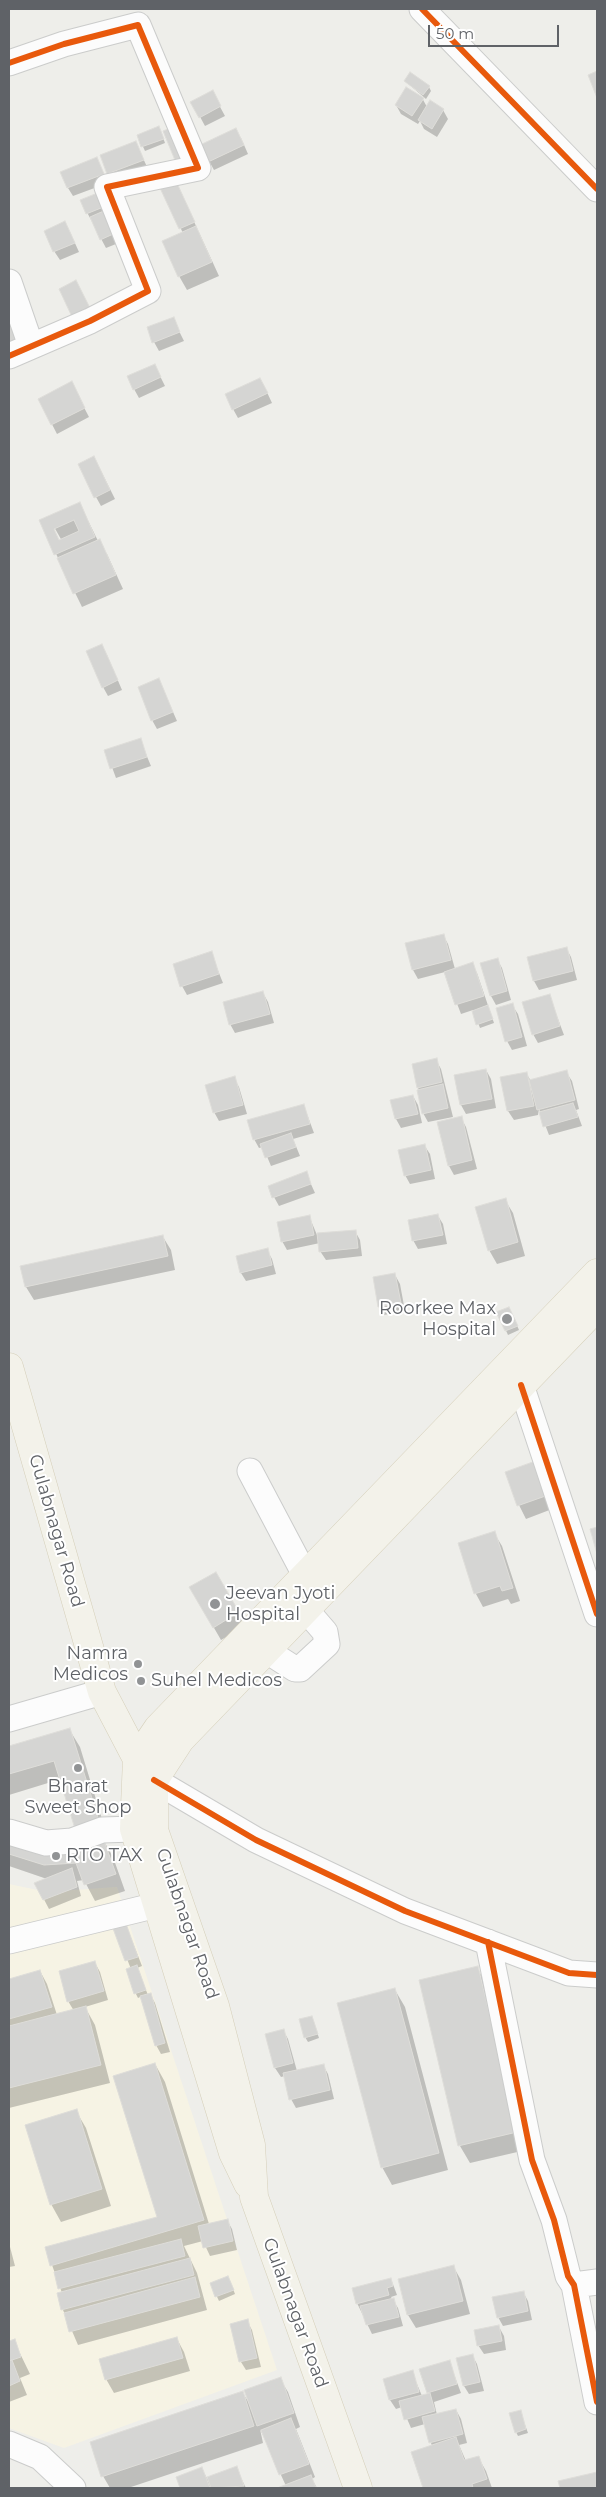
<!DOCTYPE html>
<html>
<head>
<meta charset="utf-8">
<style>
	body { margin:0 }
	#map { position:relative; width:606px; height:2497px; overflow:hidden; background:#eeeeea; font-family:Montserrat,sans-serif }
	canvas { display:block }
	.frame { position:absolute; inset:0; border:10px solid #5f6267; pointer-events:none }
	.scale { position:absolute; left:428px; top:25px; width:131px; height:22px; box-sizing:border-box; border:2px solid #5f6267; border-top:0; padding-left:6px; font-size:15px; line-height:18px; white-space:nowrap; color:#5f6267; -webkit-text-stroke:4px #fff; paint-order:stroke }
</style>
</head>
<body>
<div id="map">
<canvas width="606" height="2497"></canvas>
<div class="frame"></div>
<div class="scale">50 m</div>
</div>
<script>
const ctx = document.querySelector('canvas').getContext('2d');
ctx.lineJoin = 'round';
function paint(path, color) { ctx.fillStyle = color; ctx.fill(path, 'evenodd'); }
const poly = rows => new Path2D(rows.map(r => 'M' + r).join(''));
function trace(path, color, width, dash) { ctx.strokeStyle = color; ctx.lineWidth = width; ctx.lineCap = dash ? 'butt' : 'round'; ctx.setLineDash(dash || []); ctx.stroke(path); }
function label(font, color, halo, rows, align = 'center') {
  ctx.font = font + ' Montserrat,sans-serif'; ctx.lineWidth = 4; ctx.setLineDash([]); ctx.textBaseline = 'middle'; ctx.strokeStyle = halo; ctx.fillStyle = color; for (const [text, x, y, turn = 0] of rows) {
    ctx.save(); ctx.translate(x, y); ctx.rotate((+turn || 0) * Math.PI / 180); ctx.textAlign = isNaN(turn) ? turn : align; if (halo) ctx.strokeText(text, 0, 0); ctx.fillText(text, 0, 0); ctx.restore();
  }
}
paint(poly([
	[9,1884,47,1892,117,1887,277,2370,64,2448,9,2428]
]), '#f6f3e4');
paint(poly([
	[405,81,429,87,431,91,426,99],
	[212,92,225,116,205,126,192,102],
	[421,96,427,107,443,110,448,119,437,137,424,129,420,121,418,124,401,114,396,105],
	[161,132,165,143,145,151,138,136],
	[241,138,248,154,214,170,209,161],
	[136,143,148,169,114,182,109,173],
	[97,159,108,183,73,196,68,188],
	[161,189,180,191,219,276,187,290,179,276,183,233],
	[104,191,126,240,106,248,81,201],
	[70,232,79,252,60,260,54,251],
	[173,319,184,341,159,351,154,342],
	[159,374,165,386,139,398,134,389],
	[265,388,272,403,238,418,233,409],
	[76,392,89,417,57,434,39,399],
	[99,467,115,499,101,506,96,497],
	[80,504,98,541,107,554,123,589,82,607,40,521],
	[53,525,62,541,59,541,51,526],
	[107,655,122,690,108,696,103,687],
	[159,680,177,721,157,729,152,720],
	[140,740,151,766,116,778,106,751],
	[443,935,448,944,455,969,472,964,477,973,494,1023,480,1028,473,1010,461,1014,445,972,418,979,413,970,406,944],
	[566,948,571,957,577,980,539,990,534,981,528,958],
	[211,953,223,983,187,995,182,986],
	[497,959,502,968,511,1000,496,1005,491,996],
	[263,993,268,1002,274,1023,235,1033,230,1024],
	[549,995,564,1035,538,1043,533,1034],
	[512,1005,518,1014,527,1046,512,1050,507,1041],
	[436,1060,441,1069,453,1117,428,1122,423,1113,418,1087],
	[486,1070,491,1079,496,1108,466,1114,461,1105,455,1076],
	[566,1072,572,1081,579,1109,576,1110,582,1126,549,1135,539,1109,538,1115,514,1120,508,1111,502,1078,526,1073,531,1081],
	[234,1078,239,1087,247,1114,219,1121,214,1112],
	[413,1096,418,1105,422,1123,401,1128,396,1119],
	[304,1106,314,1133,293,1139,300,1156,271,1166,263,1147,259,1148,254,1139],
	[461,1118,466,1127,477,1169,454,1175,449,1166],
	[424,1145,430,1154,435,1179,410,1184,405,1175],
	[306,1173,315,1193,279,1206,274,1197],
	[505,1200,513,1213,525,1256,497,1264,489,1250],
	[309,1216,317,1235,355,1231,360,1240,362,1256,326,1260,320,1251,320,1243,287,1250,282,1241],
	[438,1216,443,1224,447,1244,418,1249,413,1240],
	[163,1237,171,1250,175,1270,34,1300,26,1287],
	[267,1250,272,1259,276,1274,246,1281,241,1273],
	[395,1275,400,1284,405,1311,384,1315,379,1306],
	[511,1312,519,1330,508,1335,498,1313],
	[548,1474,560,1506,526,1519,519,1505],
	[494,1533,502,1546,520,1601,511,1604,508,1599,483,1607,476,1594,460,1544],
	[215,1573,246,1626,221,1640,191,1588],
	[69,1729,80,1747,109,1842,105,1843,113,1857,125,1891,95,1901,84,1880,77,1881,81,1896,49,1909,36,1884,47,1879,9,1866,9,1841,85,1846,61,1779,9,1795,9,1748],
	[124,1920,142,1966,137,1968,148,1995,150,1994,155,2003,170,2052,161,2054,156,2045,142,1996,138,1998,136,1994,127,1970,131,1969,113,1924],
	[95,1963,100,1972,108,2000,85,2007,95,2025,110,2083,9,2108,9,1980,40,1971,47,1984,57,2015,74,2011,68,2001],
	[477,1968,487,1985,526,2150,470,2163,460,2146],
	[395,1990,405,2007,448,2170,392,2185,382,2167],
	[312,2017,319,2038,308,2042,305,2037],
	[283,2030,288,2039,297,2071,323,2065,328,2074,334,2099,296,2108,291,2099,285,2076,281,2077,275,2068,267,2034],
	[155,2064,165,2082,209,2224,227,2220,232,2229,237,2250,210,2256,203,2241,184,2246,197,2273,207,2310,78,2345,63,2310,58,2294,62,2293,52,2265,158,2218],
	[76,2111,86,2128,111,2206,61,2222,51,2204],
	[9,2243,15,2266,9,2267],
	[453,2266,461,2280,470,2314,416,2328,408,2315,399,2280],
	[391,2279,397,2295,391,2297,398,2308,403,2326,372,2334,357,2303],
	[230,2281,235,2294,219,2301,211,2284],
	[523,2292,528,2301,532,2320,503,2326,498,2317],
	[247,2321,252,2330,261,2367,246,2370,241,2362],
	[499,2327,504,2336,506,2350,484,2354,478,2345],
	[177,2339,184,2352,190,2371,114,2393,106,2379],
	[14,2341,30,2374,20,2378,27,2395,9,2402,9,2343],
	[472,2355,477,2364,484,2391,469,2394,464,2386],
	[449,2361,461,2393,434,2402,437,2415,456,2410,461,2419,467,2443,459,2445,466,2461,478,2457,486,2471,492,2488,424,2488,412,2452,432,2446,425,2424,411,2428,402,2407,396,2409,390,2400,385,2380,412,2372,422,2396,428,2395,421,2370],
	[280,2379,288,2392,300,2427,296,2429,315,2477,312,2479,317,2488,280,2488,286,2486,260,2429,263,2443,128,2488,110,2488,103,2476,242,2392,250,2404],
	[520,2411,528,2433,518,2436,516,2432],
	[201,2468,207,2478,236,2468,246,2488,181,2488,177,2477],
	[597,2473,597,2488,561,2488,559,2482]
]), '#0003');
const building = poly([
	[597,71,597,98,588,75,597,71],
	[410,72,430,86,423,95,404,81,410,72],
	[406,87,424,98,412,116,395,105,406,87],
	[213,90,221,106,199,118,190,102,213,90],
	[430,100,444,109,432,129,418,120,430,100],
	[178,125,194,164,179,170,163,131,178,125],
	[159,126,164,139,141,147,137,135,159,126],
	[236,128,244,145,208,162,200,145,236,128],
	[136,141,144,160,107,174,100,155,136,141],
	[97,157,104,174,67,188,60,172,97,157],
	[176,181,195,222,179,229,160,188,176,181],
	[105,190,111,204,86,214,80,200,105,190],
	[113,207,122,230,100,240,90,217,113,207],
	[65,221,75,243,53,252,44,231,65,221],
	[196,226,212,262,178,277,162,241,196,226],
	[76,280,91,310,73,319,59,289,76,280],
	[9,313,22,341,9,347,9,313],
	[174,317,180,332,152,343,147,327,174,317],
	[155,364,161,377,133,390,127,376,155,364],
	[260,378,268,393,232,410,225,394,260,378],
	[72,381,85,408,51,425,38,399,72,381],
	[94,456,110,490,94,498,78,464,94,456],
	[80,502,95,537,54,555,39,520,80,502],
	[74,520,79,531,59,540,54,529,74,520],
	[100,539,116,575,73,594,57,558,100,539],
	[102,644,118,680,102,688,86,651,102,644],
	[159,678,173,712,151,721,138,687,159,678],
	[141,738,147,757,110,769,104,750,141,738],
	[444,934,451,960,412,970,405,943,444,934],
	[567,947,573,971,533,981,527,957,567,947],
	[212,951,219,974,180,987,173,964,212,951],
	[498,958,507,991,490,996,480,963,498,958],
	[473,962,484,996,455,1005,444,972,473,962],
	[263,991,270,1014,229,1025,223,1002,263,991],
	[550,994,560,1026,532,1035,522,1002,550,994],
	[513,1003,522,1037,505,1042,496,1008,513,1003],
	[488,1005,493,1019,476,1025,472,1011,488,1005],
	[437,1058,442,1082,417,1088,412,1064,437,1058],
	[486,1069,492,1099,460,1105,454,1075,486,1069],
	[567,1070,575,1100,537,1110,529,1080,567,1070],
	[527,1072,534,1106,507,1111,500,1077,527,1072],
	[235,1076,243,1105,213,1113,205,1085,235,1076],
	[443,1084,448,1108,422,1114,417,1090,443,1084],
	[413,1095,418,1114,395,1119,390,1100,413,1095],
	[573,1103,578,1117,543,1127,539,1112,573,1103],
	[304,1104,310,1124,253,1140,247,1120,304,1104],
	[462,1116,472,1160,448,1166,437,1122,462,1116],
	[291,1133,296,1147,265,1158,260,1144,291,1133],
	[425,1144,431,1170,404,1176,398,1150,425,1144],
	[307,1171,311,1184,272,1198,268,1186,307,1171],
	[506,1198,518,1242,488,1251,475,1207,506,1198],
	[438,1214,443,1235,412,1241,408,1220,438,1214],
	[310,1215,314,1235,281,1242,277,1222,310,1215],
	[356,1230,358,1248,319,1252,317,1233,356,1230],
	[163,1235,168,1256,25,1287,20,1266,163,1235],
	[268,1248,272,1265,240,1273,236,1256,268,1248],
	[395,1273,401,1303,378,1307,373,1277,395,1273],
	[509,1307,518,1326,505,1331,496,1312,509,1307],
	[541,1459,554,1493,517,1506,505,1472,541,1459],
	[597,1527,597,1554,590,1529,597,1527],
	[495,1531,513,1588,502,1591,500,1586,474,1594,458,1543,495,1531],
	[216,1572,239,1612,213,1628,189,1587,216,1572],
	[70,1728,100,1824,76,1832,54,1761,9,1774,9,1746,70,1728],
	[103,1838,116,1874,84,1885,76,1863,44,1865,9,1854,9,1841,103,1838],
	[72,1868,77,1887,43,1900,34,1883,72,1868],
	[124,1918,138,1957,125,1961,111,1923,124,1918],
	[95,1961,104,1991,67,2002,59,1971,95,1961],
	[137,1965,146,1990,134,1994,126,1969,137,1965],
	[478,1966,517,2132,458,2146,419,1980,478,1966],
	[40,1970,52,2007,9,2019,9,1979,40,1970],
	[395,1988,439,2153,381,2168,337,2003,395,1988],
	[151,1993,165,2043,155,2046,140,1996,151,1993],
	[86,2006,101,2065,9,2088,9,2026,86,2006],
	[312,2016,318,2034,304,2038,299,2019,312,2016],
	[284,2029,293,2063,274,2068,265,2034,284,2029],
	[155,2063,204,2220,50,2266,45,2247,157,2217,113,2076,155,2063],
	[324,2064,330,2090,289,2100,283,2073,324,2064],
	[77,2109,102,2189,50,2205,25,2125,77,2109],
	[228,2219,233,2241,203,2248,198,2226,228,2219],
	[181,2239,185,2256,58,2289,54,2272,181,2239],
	[190,2258,194,2275,61,2310,57,2293,190,2258],
	[454,2265,463,2301,407,2315,398,2279,454,2265],
	[228,2276,234,2290,215,2297,210,2283,228,2276],
	[195,2277,200,2297,69,2332,64,2313,195,2277],
	[391,2278,393,2286,387,2288,389,2295,356,2304,352,2288,391,2278],
	[524,2291,528,2311,497,2318,492,2297,524,2291],
	[394,2298,399,2317,366,2325,360,2306,394,2298],
	[248,2319,257,2358,239,2362,230,2324,248,2319],
	[499,2325,502,2341,477,2346,474,2330,499,2325],
	[177,2337,183,2358,105,2380,99,2359,177,2337],
	[15,2339,21,2357,9,2361,9,2341,15,2339],
	[473,2354,480,2382,463,2386,456,2358,473,2354],
	[12,2360,20,2381,9,2386,9,2361,12,2360],
	[450,2360,457,2384,427,2393,419,2369,450,2360],
	[413,2370,419,2392,389,2400,383,2379,413,2370],
	[281,2377,294,2413,257,2426,244,2390,281,2377],
	[243,2391,254,2426,101,2477,90,2442,243,2391],
	[430,2393,435,2411,404,2420,399,2401,430,2393],
	[456,2409,463,2434,429,2443,422,2417,456,2409],
	[521,2410,526,2429,515,2433,509,2413,521,2410],
	[291,2418,309,2464,279,2475,261,2430,291,2418],
	[456,2437,464,2460,479,2456,487,2479,472,2484,473,2488,423,2488,411,2452,456,2437],
	[237,2466,244,2486,211,2488,207,2477,237,2466],
	[202,2467,210,2488,180,2488,176,2477,202,2467],
	[597,2472,597,2488,560,2488,558,2481,597,2472],
	[311,2475,316,2488,277,2488,311,2475]
]);
paint(building, '#d5d5d3');
trace(building, '#deddd9', 1);
const minor = poly([
	[422,9,597,189],
	[9,63,64,44,138,25,198,168,107,187,148,291,90,321,9,356],
	[9,282,31,346],
	[521,1385,597,1614],
	[250,1471,305,1575],
	[267,1651,295,1669,300,1669,327,1644,325,1632,306,1610],
	[9,1719,102,1692],
	[154,1780,256,1840,405,1911,569,1973,597,1975],
	[9,1832,46,1843,72,1841,102,1830,134,1829],
	[9,1941,157,1905],
	[488,1942,532,2160,554,2220,568,2276,574,2285,597,2402],
	[574,2285,597,2282],
	[9,2444,40,2457,73,2488]
]);
const major = poly([
	[9,1367,102,1692,137,1759,154,1780,154,1830,215,2006,251,2145,254,2197,358,2488],
	[154,1780,180,1740,597,1307],
	[248,2184,233,2153,134,1829,137,1759,158,1728,597,1273]
]);
trace(minor, '#cbcccb', 27);
trace(major, '#d5cfb9', 29);
trace(minor, '#fcfcfc', 25);
trace(major, '#f3f2ea', 28);
trace(poly([
	[422,9,597,189],
	[9,63,64,44,138,25,198,168,107,187,148,291,90,321,9,356],
	[521,1385,597,1614],
	[154,1780,256,1840,405,1911,569,1973,597,1975],
	[488,1942,532,2160,554,2220,568,2276,574,2285,597,2402]
]), '#e8590c', 6);
for (const [x, y, r, color] of [
	[507,1319,6,"#919395"],
	[215,1604,6,"#919395"],
	[138,1664,5,"#919395"],
	[141,1681,5,"#919395"],
	[78,1768,5,"#919395"],
	[56,1856,5,"#919395"]
]) { const dot = new Path2D(); dot.arc(x, y, r, 0, 2 * Math.PI); ctx.fillStyle = color; ctx.fill(dot); trace(dot, '#fff', 2); }
label('18px', '#5f6267', '#fff', [
	["Roorkee Max",496,1309,"right"],
	["Hospital",496,1330,"right"],
	["Jeevan Jyoti",226,1594],
	["Hospital",226,1615],
	["Namra",128,1654,"right"],
	["Medicos",128,1675,"right"],
	["Suhel Medicos",151,1681],
	["Bharat",78,1787,"center"],
	["Sweet Shop",78,1808,"center"],
	["RTO TAX",66,1856]
], 'left');
label('18px', '#5f6267', '#fff', [
	["Gulabnagar Road",56,1531,74],
	["Gulabnagar Road",187,1924,71],
	["Gulabnagar Road",295,2313,70]
]);
</script>
</body>
</html>
